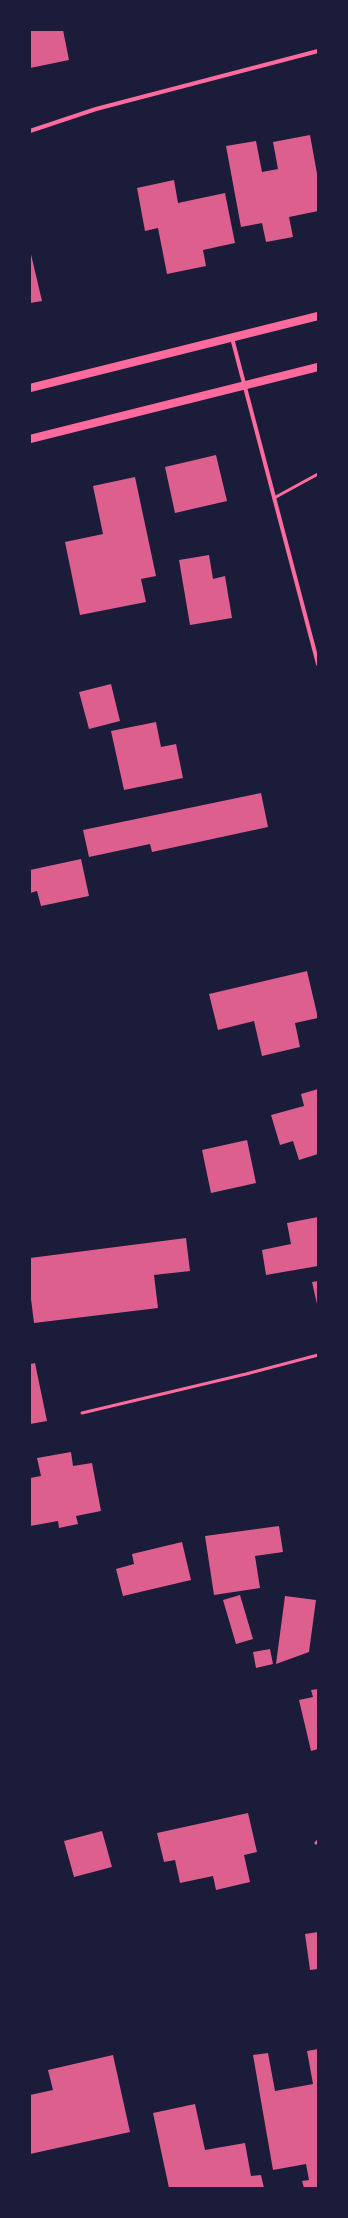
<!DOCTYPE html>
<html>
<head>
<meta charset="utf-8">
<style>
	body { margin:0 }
	#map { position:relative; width:348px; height:2218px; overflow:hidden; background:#1b1b3a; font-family:Merriweather,serif }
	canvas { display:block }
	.frame { position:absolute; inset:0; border:31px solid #1b1b3a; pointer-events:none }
</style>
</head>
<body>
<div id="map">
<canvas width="348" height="2218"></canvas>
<div class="frame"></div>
</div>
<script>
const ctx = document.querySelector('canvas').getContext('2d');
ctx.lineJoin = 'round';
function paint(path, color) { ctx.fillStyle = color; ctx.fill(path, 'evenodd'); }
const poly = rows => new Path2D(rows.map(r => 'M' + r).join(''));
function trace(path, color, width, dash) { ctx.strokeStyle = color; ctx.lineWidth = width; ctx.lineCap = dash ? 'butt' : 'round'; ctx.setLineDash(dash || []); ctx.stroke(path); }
paint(poly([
	[30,30,63,30,69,60,30,68],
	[310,135,318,179,318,211,289,217,293,237,266,242,262,223,241,227,226,146,256,141,262,172,278,169,273,142],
	[174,180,178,203,225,193,235,243,203,250,206,266,167,274,158,228,145,231,137,188],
	[30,250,42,301,30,303],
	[216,455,227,501,175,513,165,467],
	[135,477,156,576,141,579,146,602,80,615,65,542,103,534,93,486],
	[209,555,213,579,225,576,232,618,190,625,179,560],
	[111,684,120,721,89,729,79,692],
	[156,722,161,747,176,744,183,778,124,790,111,731],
	[261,793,268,827,152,852,150,844,89,857,83,830],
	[81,859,89,896,41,906,37,891,30,893,30,870],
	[307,971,318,1018,295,1023,300,1047,262,1056,254,1021,218,1030,209,994],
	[318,1089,318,1154,299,1160,293,1141,280,1145,271,1115,304,1106,301,1094],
	[247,1140,256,1183,211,1193,202,1150],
	[318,1217,318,1266,266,1275,262,1250,291,1244,287,1223],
	[186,1238,190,1271,154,1275,158,1308,34,1323,30,1291,30,1258],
	[318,1281,318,1304,317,1304,312,1282],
	[35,1363,47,1421,30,1424,30,1364],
	[71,1452,73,1466,92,1463,101,1511,76,1516,78,1524,59,1528,58,1521,30,1526,30,1478,41,1476,37,1458],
	[279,1526,283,1552,255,1556,260,1588,214,1595,205,1536],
	[182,1542,191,1580,123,1596,116,1569,134,1564,132,1554],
	[240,1595,253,1639,236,1644,223,1600],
	[285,1596,316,1600,309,1652,276,1664],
	[270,1649,273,1664,256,1668,253,1652],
	[318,1689,318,1749,311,1751,299,1700,313,1697,311,1690],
	[248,1813,257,1852,244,1855,250,1882,216,1890,213,1876,180,1883,175,1860,164,1862,157,1833],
	[102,1831,112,1867,74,1877,64,1841],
	[318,1932,318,1969,310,1970,305,1934],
	[318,2049,318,2188,304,2188,302,2181,309,2180,306,2164,273,2170,253,2055,268,2053,275,2091,313,2084,307,2051],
	[113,2055,130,2132,30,2154,30,2095,53,2090,48,2070],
	[195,2104,205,2150,245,2143,251,2176,261,2175,264,2188,169,2188,153,2113]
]), '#dd5f8e');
trace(poly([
	[274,498,318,474],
	[82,1413,246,1374,318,1355],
	[316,1843,318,1841]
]), '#ff6b9d', 3);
trace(poly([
	[30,131,96,109,318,51],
	[232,338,318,664]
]), '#ff6b9d', 4);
trace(poly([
	[30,388,318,316],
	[30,439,318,367]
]), '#ff6b9d', 8);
</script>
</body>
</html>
